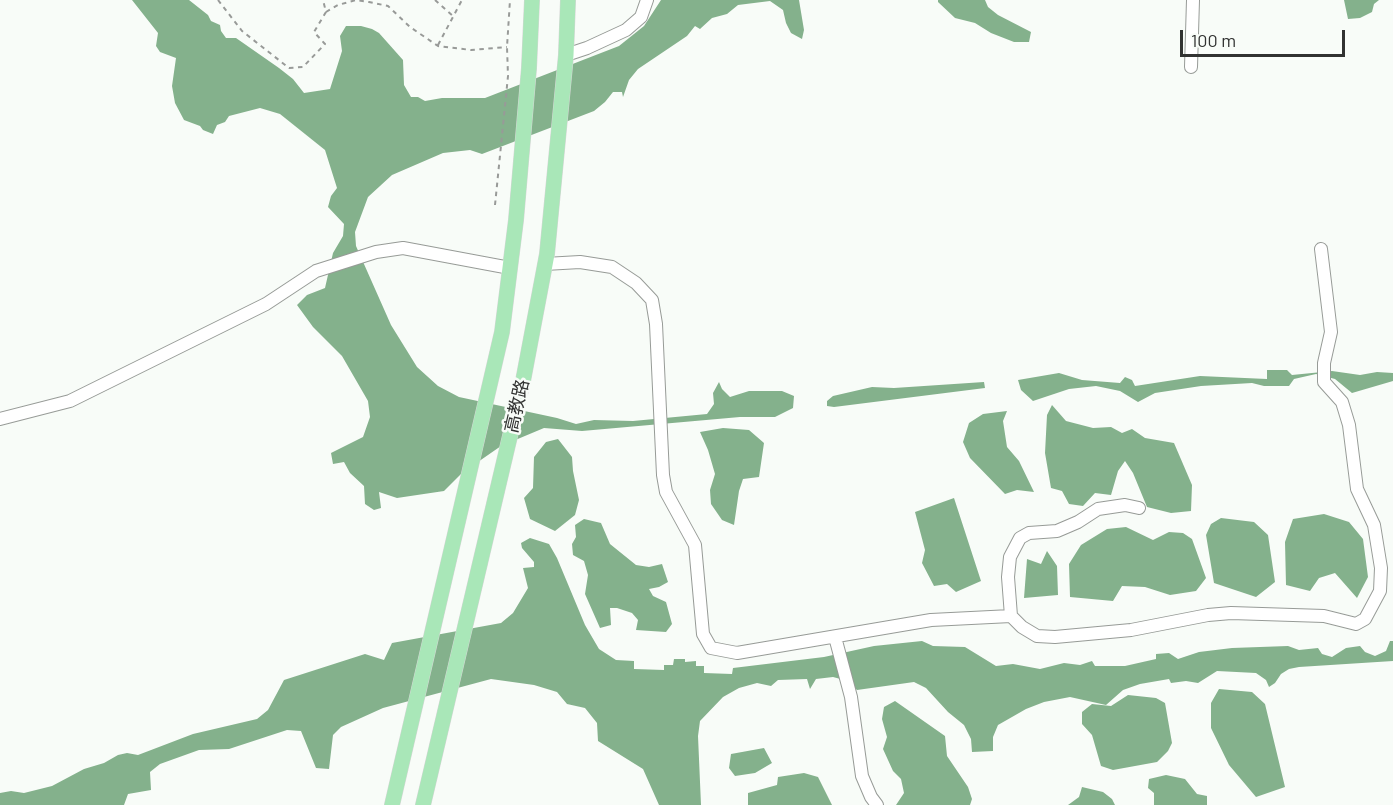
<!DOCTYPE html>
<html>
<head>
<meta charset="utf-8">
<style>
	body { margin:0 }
	#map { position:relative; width:1393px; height:805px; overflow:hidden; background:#f8fcf8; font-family:Barlow,sans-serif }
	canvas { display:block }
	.scale { position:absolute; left:1180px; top:30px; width:165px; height:27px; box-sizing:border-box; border:3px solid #313231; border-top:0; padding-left:8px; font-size:18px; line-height:21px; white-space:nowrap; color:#313231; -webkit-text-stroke:4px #f8fcf8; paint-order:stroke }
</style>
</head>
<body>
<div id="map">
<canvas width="1393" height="805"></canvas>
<div class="scale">100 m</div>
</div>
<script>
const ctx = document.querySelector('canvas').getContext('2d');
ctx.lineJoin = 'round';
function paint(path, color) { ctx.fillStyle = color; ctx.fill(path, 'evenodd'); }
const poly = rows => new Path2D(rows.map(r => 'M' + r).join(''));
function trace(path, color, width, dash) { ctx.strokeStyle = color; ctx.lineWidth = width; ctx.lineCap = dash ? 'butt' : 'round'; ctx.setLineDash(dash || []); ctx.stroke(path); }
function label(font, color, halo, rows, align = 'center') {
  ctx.font = font + ' Barlow,"Noto Sans SC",sans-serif'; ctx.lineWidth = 5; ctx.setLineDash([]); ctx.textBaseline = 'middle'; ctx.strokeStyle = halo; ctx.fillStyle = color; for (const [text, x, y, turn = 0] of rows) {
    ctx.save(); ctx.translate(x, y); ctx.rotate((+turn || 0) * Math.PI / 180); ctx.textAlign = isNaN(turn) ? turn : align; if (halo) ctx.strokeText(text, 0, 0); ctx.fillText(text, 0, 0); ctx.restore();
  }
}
paint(poly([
	[132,0,189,0,208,15,211,21,220,25,221,31,226,38,236,38,279,68,293,79,304,93,330,89,342,51,340,36,346,26,361,26,372,29,379,33,403,60,404,85,411,97,418,97,425,101,442,98,485,98,619,46,644,26,661,0,799,0,804,30,802,39,791,33,786,23,783,10,770,1,738,5,727,14,712,18,700,29,695,26,687,36,638,69,629,80,623,97,622,92,613,92,605,102,594,111,482,154,470,150,443,153,392,175,368,197,355,232,356,246,391,325,417,367,438,386,459,397,557,418,576,424,594,420,633,421,707,414,714,404,713,393,719,382,722,389,730,397,749,391,782,391,794,396,793,408,775,417,740,417,582,431,544,428,501,446,462,473,444,491,397,498,379,492,381,508,374,510,365,504,364,486,350,473,344,462,333,464,331,453,363,437,370,417,368,401,342,356,313,327,297,305,307,295,325,288,333,253,343,236,344,224,328,207,331,196,337,188,325,150,280,114,260,108,229,116,225,122,217,125,213,134,203,130,200,126,184,120,175,103,172,86,176,58,160,52,156,46,158,33],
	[938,0,985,0,988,7,998,15,1031,32,1029,42,1014,42,991,33,975,23,955,18,938,2],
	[1344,0,1379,0,1374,4,1372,12,1360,18,1348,19],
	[1267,370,1287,370,1292,375,1332,371,1360,375,1377,372,1393,373,1393,381,1352,393,1335,379,1316,374,1294,379,1289,386,1264,386,1252,383,1201,386,1155,393,1138,402,1120,391,1096,386,1069,389,1033,401,1021,390,1018,380,1059,373,1082,380,1120,383,1125,377,1132,380,1135,386,1200,376,1267,379],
	[984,382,985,388,834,407,827,406,827,401,833,396,872,387,894,388],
	[1052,405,1066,421,1093,428,1111,427,1122,433,1132,429,1145,438,1174,443,1192,485,1191,511,1171,513,1147,507,1133,473,1125,461,1118,471,1111,495,1095,493,1083,506,1069,504,1062,491,1051,488,1045,453,1047,415],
	[1007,411,1003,421,1007,447,1019,461,1034,492,1017,490,1005,494,970,458,963,442,969,423,983,414],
	[723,428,749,430,764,443,759,477,743,479,739,491,734,525,722,520,711,504,710,490,715,474,708,450,700,432],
	[558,439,572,457,573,471,579,500,575,515,555,531,530,519,524,498,533,488,534,457,546,442],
	[954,498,981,581,956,592,947,584,934,586,922,563,925,550,915,512],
	[1324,514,1349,522,1363,539,1368,577,1357,598,1335,573,1319,578,1310,591,1286,585,1285,542,1293,519],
	[1221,518,1254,522,1268,535,1275,582,1256,597,1214,583,1206,535,1211,524],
	[584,519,601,523,610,544,636,565,649,567,662,564,668,582,659,587,649,589,653,596,666,602,672,624,666,632,636,630,638,620,632,613,617,608,610,608,611,625,600,628,585,594,588,575,584,561,573,555,572,544,576,537,575,525],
	[1126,527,1153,540,1169,532,1183,533,1192,539,1206,578,1196,591,1170,595,1145,587,1122,586,1113,601,1070,597,1069,564,1081,545,1107,529],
	[530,538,549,544,557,558,585,625,599,649,616,660,634,661,634,669,664,670,664,665,673,665,674,659,685,659,685,662,696,661,696,666,704,666,704,673,732,674,733,668,824,657,874,646,922,641,933,646,965,647,996,666,1013,664,1040,669,1064,663,1080,665,1092,661,1095,666,1125,666,1156,659,1156,654,1169,653,1178,659,1199,652,1232,648,1288,646,1299,650,1318,648,1322,654,1332,657,1346,648,1360,646,1365,652,1375,656,1386,651,1390,641,1393,641,1393,661,1299,667,1289,669,1281,674,1275,683,1269,687,1266,680,1256,673,1217,671,1198,683,1186,681,1171,683,1169,679,1140,684,1123,690,1106,705,1070,697,1044,702,1026,709,998,725,993,737,993,751,972,752,971,739,964,725,948,712,926,688,914,682,857,690,848,681,833,677,816,679,810,689,807,679,778,680,771,686,757,683,739,688,723,697,700,721,698,736,701,805,659,805,643,769,598,741,597,723,585,708,567,704,557,692,534,685,491,679,383,708,341,727,333,735,329,769,316,768,301,731,287,730,229,749,199,750,160,764,150,772,151,790,128,794,124,805,0,805,0,793,11,791,24,793,52,786,84,769,104,763,118,755,127,753,138,755,193,734,257,719,268,710,284,680,365,654,384,660,392,643,501,623,513,613,528,588,523,568,534,567,534,562,522,548,521,543],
	[1047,551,1057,566,1058,595,1024,598,1027,559,1041,564],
	[1219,689,1252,692,1265,704,1285,787,1256,797,1229,765,1211,728,1211,703],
	[1128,695,1156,698,1165,703,1172,743,1168,751,1157,762,1113,770,1101,766,1092,735,1082,724,1082,712,1092,704,1111,706],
	[895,701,945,736,947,756,968,787,972,799,970,805,896,805,904,793,901,779,893,771,883,749,887,737,882,719,884,707],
	[764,748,772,763,755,773,735,776,729,768,731,754],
	[804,773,818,777,832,805,748,805,748,793,777,785,778,777],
	[1166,775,1185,779,1197,794,1207,796,1207,805,1154,805,1154,793,1148,788,1149,779],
	[1082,787,1103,792,1112,799,1115,805,1068,805,1079,797]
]), '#84b18c');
const minor = poly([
	[566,55,587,48,626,30,641,17,647,0],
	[1191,67,1193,0],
	[545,264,580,262,612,267,636,283,652,300,656,324,663,475,666,492,695,545,703,634,711,648,737,653,931,620,1011,616,1022,627,1037,636,1055,637,1131,630,1208,615,1231,613,1324,616,1356,624,1365,619,1380,591,1381,568,1374,525,1357,489,1349,425,1342,402,1324,382,1324,363,1331,332,1321,249],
	[0,419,70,401,266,304,316,271,376,252,403,248,510,268],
	[1011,616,1008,577,1010,557,1020,538,1029,533,1057,531,1078,522,1098,509,1125,505,1139,508],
	[835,637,851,697,862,776,871,797,877,805]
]);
const major = poly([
	[392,805,502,332,516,220,529,68,532,0],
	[423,805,523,381,547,254,566,55,568,0]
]);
trace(minor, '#979b97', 14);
trace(major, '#d6d6d6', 16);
trace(poly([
	[218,0,242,31,289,68,303,67,325,44,314,32,326,12,323,0],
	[435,0,453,16],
	[326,12,338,5,356,0,369,2,388,6,410,27,438,46,471,50,507,47],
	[438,45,462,0],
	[495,205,508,76,507,47,510,0]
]), '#989a98', 2, [4.5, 4.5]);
trace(minor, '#fff', 12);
trace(major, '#a9e7b8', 15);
label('18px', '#313231', '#f8fcf8', [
	["高教路",517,406,-77]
]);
</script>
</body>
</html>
